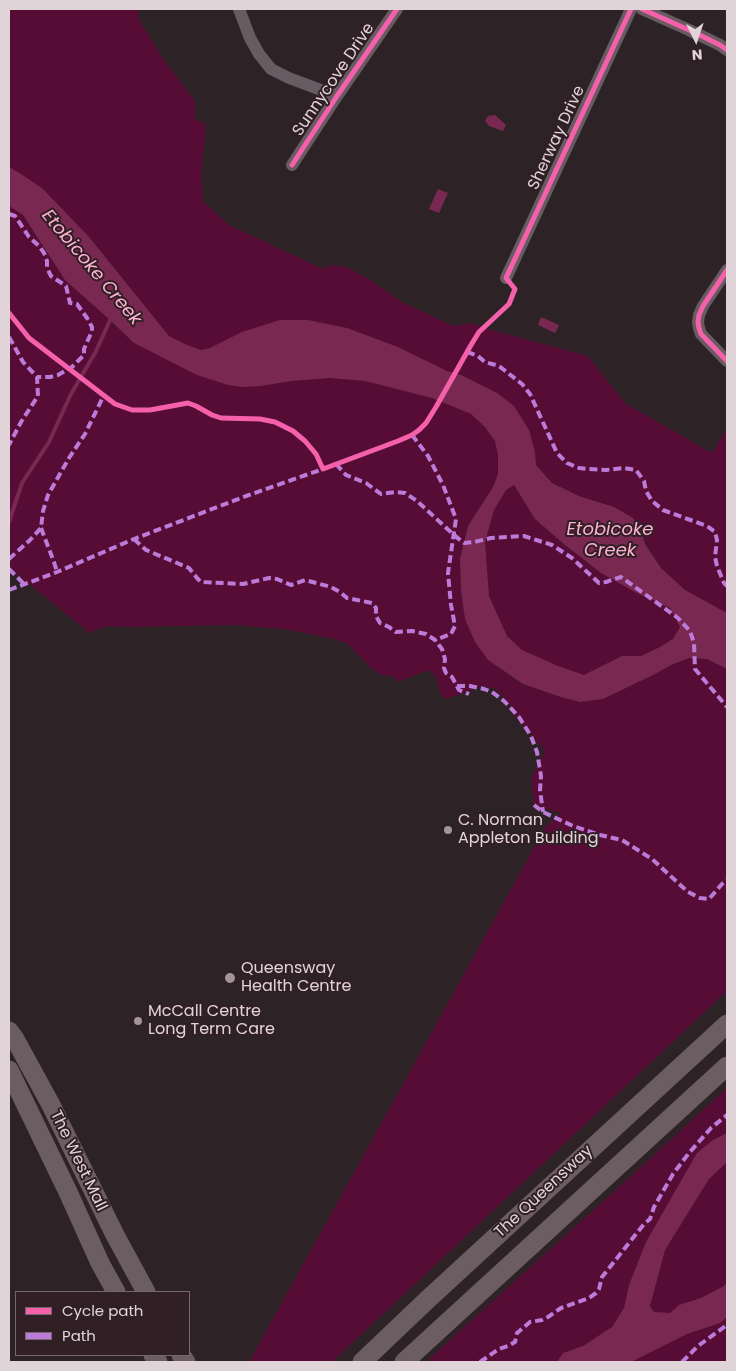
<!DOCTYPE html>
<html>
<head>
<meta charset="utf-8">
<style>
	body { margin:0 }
	#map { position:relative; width:736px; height:1371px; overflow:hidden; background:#2d2327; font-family:Poppins,sans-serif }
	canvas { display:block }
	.frame { position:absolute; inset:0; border:10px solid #e1d4d8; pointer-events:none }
	.legend { position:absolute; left:15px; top:1291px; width:175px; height:65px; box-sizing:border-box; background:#311f26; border:1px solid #77676d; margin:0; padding:6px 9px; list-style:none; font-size:15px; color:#e1d4d8 }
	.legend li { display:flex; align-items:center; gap:10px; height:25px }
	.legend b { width:25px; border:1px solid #77676d }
	.north { position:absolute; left:671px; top:15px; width:50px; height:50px; -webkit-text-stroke:4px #311f26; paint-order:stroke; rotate:176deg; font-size:14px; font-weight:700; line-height:20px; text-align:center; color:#e1d4d8 }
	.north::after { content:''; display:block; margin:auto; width:18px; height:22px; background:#e1d4d8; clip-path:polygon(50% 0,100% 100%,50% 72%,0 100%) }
</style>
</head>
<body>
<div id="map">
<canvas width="736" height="1371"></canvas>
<div class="frame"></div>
<ul class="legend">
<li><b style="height:6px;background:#f560ab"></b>Cycle path</li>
<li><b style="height:6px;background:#bd7bd9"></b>Path</li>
</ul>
<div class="north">N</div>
</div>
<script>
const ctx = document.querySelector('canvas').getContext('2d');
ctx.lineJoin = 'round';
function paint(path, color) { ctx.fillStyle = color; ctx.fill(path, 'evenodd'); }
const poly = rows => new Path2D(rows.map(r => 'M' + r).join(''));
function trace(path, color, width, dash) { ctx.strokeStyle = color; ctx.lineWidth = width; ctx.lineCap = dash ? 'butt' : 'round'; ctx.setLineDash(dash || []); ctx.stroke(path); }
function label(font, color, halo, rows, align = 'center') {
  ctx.font = font + ' Poppins,sans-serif'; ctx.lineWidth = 4; ctx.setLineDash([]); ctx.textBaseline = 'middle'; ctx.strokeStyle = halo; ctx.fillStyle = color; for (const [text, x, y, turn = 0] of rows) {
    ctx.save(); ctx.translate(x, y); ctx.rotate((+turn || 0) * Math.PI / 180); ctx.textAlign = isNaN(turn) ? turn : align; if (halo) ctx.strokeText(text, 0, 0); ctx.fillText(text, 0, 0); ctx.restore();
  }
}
paint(poly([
	[9,9,138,9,139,20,164,60,195,101,195,118,206,125,201,176,203,201,229,225,323,269,332,265,346,267,367,278,402,302,453,326,471,323,488,329,588,356,625,403,712,453,727,428,727,613,685,590,661,568,646,544,641,531,633,518,614,507,579,496,552,483,536,465,535,452,461,375,447,371,398,347,347,328,308,320,201,350,187,345,169,336,89,237,21,174,9,167],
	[9,206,23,215,65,279,134,343,261,386,292,381,329,378,365,381,432,398,471,414,485,427,495,441,498,455,498,474,493,487,468,526,460,559,461,591,465,619,488,660,522,684,561,697,580,702,603,699,655,674,671,665,689,658,707,659,727,669,727,991,332,1362,249,1362,546,826,560,813,534,805,531,778,545,751,511,711,511,706,496,689,482,686,447,699,441,696,437,679,431,671,423,672,399,682,392,676,382,675,372,669,348,644,335,639,284,629,233,625,127,627,107,626,95,630,91,634,9,568],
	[514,485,535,519,565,545,601,573,635,592,670,608,680,627,673,639,660,647,641,656,622,656,584,676,558,666,522,650,507,636,489,596,485,542,494,510,506,490],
	[727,1088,727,1133,713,1140,646,1242,629,1285,624,1308,612,1327,583,1346,563,1353,557,1362,428,1362,430,1358,629,1178],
	[727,1162,727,1283,724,1286,701,1298,679,1305,670,1314,654,1312,650,1306,665,1250,709,1179],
	[727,1317,727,1362,631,1362,687,1334,719,1323]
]), '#560c35');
paint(poly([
	[495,115,506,125,503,131,489,126,485,121,488,116],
	[9,167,21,174,43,189,89,237,169,336,187,345,201,350,210,348,242,332,280,320,308,320,347,328,398,347,447,371,461,375,497,393,514,406,529,430,535,452,536,465,552,483,579,496,614,507,633,518,641,531,645,544,661,568,685,590,727,613,727,669,707,659,689,658,671,665,655,674,603,699,580,702,561,697,523,684,488,660,475,642,465,619,461,591,460,559,468,526,493,487,498,474,498,455,495,441,485,427,471,414,432,398,365,381,329,378,292,381,261,386,243,387,228,385,197,375,134,343,110,320,65,280,23,215,9,206],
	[514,485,535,519,565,545,601,573,635,592,670,608,680,627,673,639,660,647,641,656,622,656,584,675,558,666,522,650,507,636,489,596,485,542,494,510,506,490],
	[438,189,448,193,439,213,429,209],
	[541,317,559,325,555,333,538,325],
	[727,1133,727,1162,709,1179,665,1250,650,1306,654,1312,670,1313,679,1305,701,1298,724,1286,727,1283,727,1317,720,1323,687,1334,631,1362,557,1362,563,1353,583,1346,612,1327,624,1308,629,1285,646,1242,697,1153,713,1140]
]), '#792951');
trace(poly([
	[9,522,22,483,49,442,71,394,95,353,112,316]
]), '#792951', 4);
trace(poly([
	[239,9,250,38,259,54,271,69,289,78,337,96],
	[642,9,689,30,720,45,727,50],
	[292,165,337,96,397,9],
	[727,270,703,306,699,315,698,322,699,328,701,334,727,361],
	[506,278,631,9]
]), '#685b61', 12);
trace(poly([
	[9,1031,15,1039,51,1105,115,1235,146,1292],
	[9,1070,68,1192,100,1263,116,1292],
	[153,1355,158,1362],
	[181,1355,186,1362],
	[362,1362,426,1301,727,1024],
	[404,1362,727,1066]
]), '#6c5d63', 19);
trace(poly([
	[9,214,15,216,29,237,39,246,44,253,47,261,47,268,51,276,66,286,70,303,77,304,87,318,92,327,92,331,84,349,84,355,72,367,58,375,50,377,37,377],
	[9,337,23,362,37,377,38,396,21,422,9,445],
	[467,352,478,356,485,362,499,366,522,384,530,394,557,453,567,463,579,468,589,469,606,470,624,468,636,470,644,481,646,491,652,501,663,510,707,526,715,532,717,540,715,557,717,566,724,583,727,586],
	[412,435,428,456,443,485,456,519,448,573,451,605,455,626,451,634,435,640],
	[336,464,346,475,366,483,381,494,396,492,405,493,417,501,454,535,464,543,474,542,491,538,524,536,552,545,572,558,599,583,606,582,621,577,678,618,690,631,694,643,695,669,727,707],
	[41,528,54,562,57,572],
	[134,539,146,550,189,568,197,578,201,582,243,584,269,578,277,579,291,585,305,580,331,587,340,592,347,598,372,603,376,608,376,616,380,623,389,627,396,632,412,631,426,634,435,640,442,649,445,659,444,668,446,673,452,677,459,690,469,694],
	[9,559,30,540,41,528,43,511,48,495,69,458,85,434,104,395],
	[9,569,24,584],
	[9,590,57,572,134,539,246,496,323,469],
	[457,686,470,686,484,689,492,692,504,701,519,717,531,736,537,752,541,776,540,790,543,812],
	[534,805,543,812,573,826,600,835,622,840,652,859,688,892,700,898,709,899,722,884,727,880],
	[480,1362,499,1349,508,1346,515,1342,517,1333,530,1322,542,1320,548,1317,561,1308,589,1298,596,1293,599,1289,602,1277,644,1224,650,1219,654,1207,673,1174,689,1153,711,1128,727,1115],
	[682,1362,698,1346,727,1325]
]), '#bd7bd9', 4, [8, 4]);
trace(poly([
	[642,9,689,30,720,45,727,50],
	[292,165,337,96,397,9],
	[727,270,703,306,699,315,698,322,699,328,701,334,727,361],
	[9,313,29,338,115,404,132,410,150,410,188,403,196,406,212,415,221,418,260,419,275,422,293,431,305,441,316,454,323,469,398,441,412,435,419,430,426,423,436,407,471,345,479,332,509,304,515,289,506,278,631,9]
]), '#f560ab', 5);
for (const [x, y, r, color] of [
	[448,830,5,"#a2969a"],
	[230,978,6,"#a2969a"],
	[138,1021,5,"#a2969a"]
]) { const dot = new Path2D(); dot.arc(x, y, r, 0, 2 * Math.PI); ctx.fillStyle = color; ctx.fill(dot); trace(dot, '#311f26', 2); }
label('16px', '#e1d4d8', '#311f26', [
	["Sunnycove Drive",334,80,-56],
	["Sherway Drive",557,138,-65],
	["The West Mall",78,1161,64],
	["The Queensway",544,1192,-43]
]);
label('16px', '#e1d4d8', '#311f26', [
	["C. Norman",458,821],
	["Appleton Building",458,839],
	["Queensway",241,969],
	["Health Centre",241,987],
	["McCall Centre",148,1012],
	["Long Term Care",148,1030]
], 'left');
label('italic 18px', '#fdb2d0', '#311f26', [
	["Etobicoke Creek",91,268,50],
	["Etobicoke",610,530],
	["Creek",610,551]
]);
</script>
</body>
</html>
